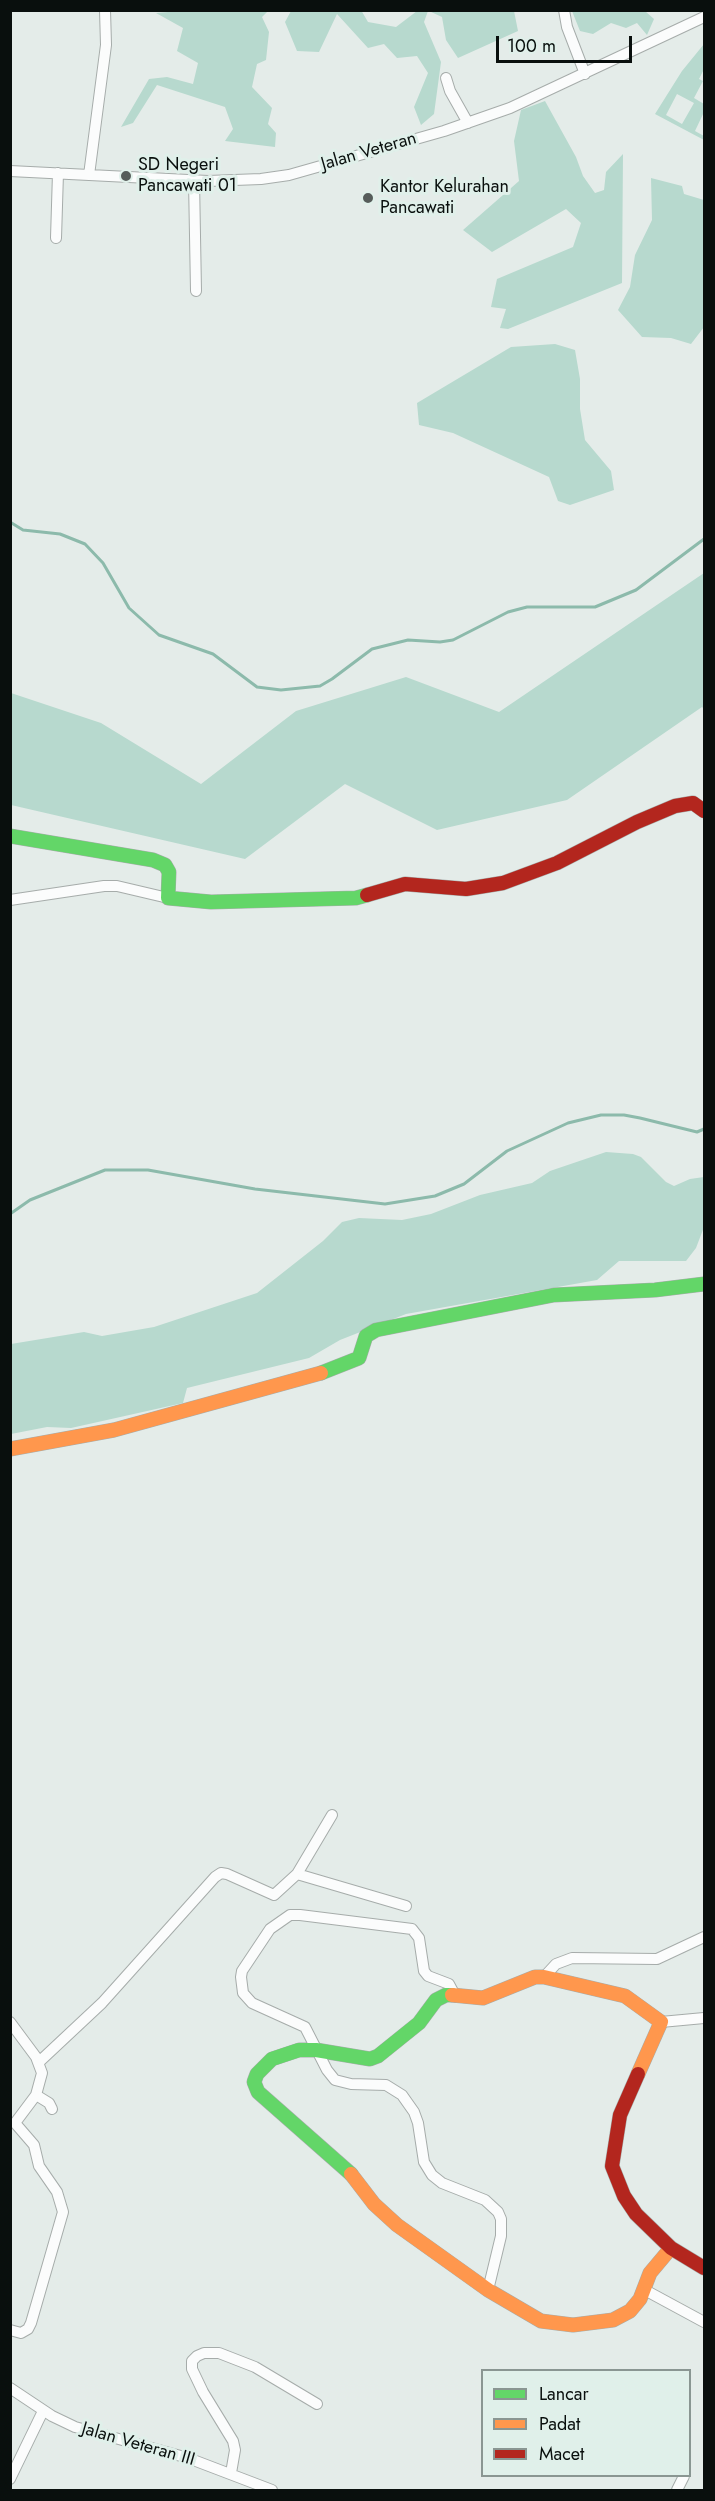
<!DOCTYPE html>
<html>
<head>
<meta charset="utf-8">
<style>
	body { margin:0 }
	#map { position:relative; width:715px; height:2501px; overflow:hidden; background:#e4ece9; font-family:Jost,sans-serif }
	canvas { display:block }
	.frame { position:absolute; inset:0; border:12px solid #090f0d; pointer-events:none }
	.legend { position:absolute; left:481px; top:2369px; width:210px; height:108px; box-sizing:border-box; background:#e0f0ea; border:2px solid #8a9692; margin:0; padding:8px 10px; list-style:none; font-size:18px; color:#090f0d }
	.legend li { display:flex; align-items:center; gap:12px; height:30px }
	.legend b { width:30px; border:2px solid #8a9692 }
	.scale { position:absolute; left:496px; top:36px; width:136px; height:27px; box-sizing:border-box; border:3px solid #090f0d; border-top:0; padding-left:8px; font-size:18px; line-height:21px; white-space:nowrap; color:#090f0d; -webkit-text-stroke:4px #e0f0ea; paint-order:stroke }
</style>
</head>
<body>
<div id="map">
<canvas width="715" height="2501"></canvas>
<div class="frame"></div>
<ul class="legend">
<li><b style="height:8px;background:#63d668"></b>Lancar</li>
<li><b style="height:8px;background:#ff974d"></b>Padat</li>
<li><b style="height:8px;background:#b3261e"></b>Macet</li>
</ul>
<div class="scale">100 m</div>
</div>
<script>
const ctx = document.querySelector('canvas').getContext('2d');
ctx.lineJoin = 'round';
function paint(path, color) { ctx.fillStyle = color; ctx.fill(path, 'evenodd'); }
const poly = rows => new Path2D(rows.map(r => 'M' + r).join(''));
function trace(path, color, width, dash) { ctx.strokeStyle = color; ctx.lineWidth = width; ctx.lineCap = dash ? 'butt' : 'round'; ctx.setLineDash(dash || []); ctx.stroke(path); }
function label(font, color, halo, rows, align = 'center') {
  ctx.font = font + ' Jost,sans-serif'; ctx.lineWidth = 6; ctx.setLineDash([]); ctx.textBaseline = 'middle'; ctx.strokeStyle = halo; ctx.fillStyle = color; for (const [text, x, y, turn = 0] of rows) {
    ctx.save(); ctx.translate(x, y); ctx.rotate((+turn || 0) * Math.PI / 180); ctx.textAlign = isNaN(turn) ? turn : align; if (halo) ctx.strokeText(text, 0, 0); ctx.fillText(text, 0, 0); ctx.restore();
  }
}
paint(poly([
	[361,10,368,22,396,27,417,11,428,11,424,22,441,62,434,114,421,125,414,107,428,73,417,56,397,58,384,44,368,48,337,14,319,52,297,51,285,22,291,11],
	[180,11,268,11,262,17,269,32,266,60,257,64,252,87,272,108,268,124,276,133,275,147,225,141,233,129,225,107,157,85,133,123,121,127,149,79,167,77,193,84,198,63,177,51,183,28,156,13],
	[429,11,514,11,518,31,458,58,446,40,442,17],
	[572,11,645,11,654,19,647,35,637,23,626,28,611,23,593,34,580,31],
	[704,44,704,69,699,79,703,81,694,98,704,104,704,112,695,131,704,136,704,140,655,114,682,71],
	[677,94,694,103,682,124,666,115],
	[545,101,576,157,583,176,595,193,604,190,606,172,623,154,622,283,508,329,500,328,506,309,491,307,497,279,573,247,581,223,566,209,492,252,463,230,519,181,514,141,521,110],
	[651,178,682,186,684,194,704,200,704,327,691,344,671,338,642,337,618,310,630,287,635,255,652,220],
	[555,344,575,350,580,379,580,409,585,440,611,471,614,490,570,505,558,501,549,477,453,433,419,425,417,403,511,347],
	[704,573,704,709,702,707,567,800,437,830,345,784,245,859,11,805,11,693,101,723,201,784,296,711,406,677,499,712],
	[606,1152,633,1154,641,1157,666,1182,674,1186,690,1179,704,1177,704,1227,696,1248,686,1261,619,1261,597,1280,406,1314,340,1340,309,1358,187,1388,183,1403,71,1428,47,1427,11,1434,11,1344,84,1332,102,1336,154,1327,257,1293,323,1241,342,1222,359,1218,402,1220,431,1214,480,1195,532,1183,550,1171]
]), '#b7d9ce');
trace(poly([
	[10,522,23,530,60,534,85,544,103,563,129,608,159,635,213,654,257,687,281,690,320,686,332,679,372,649,408,640,440,642,453,640,508,612,527,607,595,607,636,590,704,539],
	[10,1214,30,1200,105,1170,148,1170,255,1189,385,1204,435,1196,464,1184,507,1151,568,1123,601,1115,624,1115,640,1118,697,1132,704,1129]
]), '#8cbaab', 3);
const street = poly([
	[564,10,567,27,585,74],
	[446,78,450,91,468,123],
	[10,171,208,181,261,179,289,175,444,131,510,108,704,17],
	[89,175,106,45,105,10],
	[194,180,196,291],
	[56,238,58,173],
	[10,900,104,886,117,886,168,898],
	[332,1815,297,1874,406,1906],
	[544,1977,556,1964,572,1958,657,1959,704,1937],
	[456,1997,449,1984,428,1976,424,1971,419,1938,412,1929,300,1915,290,1915,270,1929,242,1971,241,1977,243,1993,252,2003,305,2027,327,2070,335,2080,351,2084,386,2085,402,2095,414,2112,418,2123,424,2162,432,2175,442,2183,485,2200,498,2212,501,2219,501,2236,488,2290],
	[10,2022,36,2057,42,2073,36,2095,15,2123,34,2145,39,2166,57,2192,63,2212,31,2323,28,2329,21,2333,10,2330],
	[661,2022,704,2018],
	[39,2062,102,2003,215,1877,221,1873,227,1874,274,1895,297,1874],
	[36,2095,49,2103,52,2109],
	[643,2289,704,2322],
	[10,2388,52,2416,75,2427,188,2458,272,2490],
	[231,2473,235,2450,233,2441,203,2392,192,2369,192,2361,197,2356,204,2353,219,2353,255,2367,317,2404],
	[10,2479,43,2411],
	[677,2490,684,2476]
]);
const fast = poly([
	[10,836,153,860,165,865,169,872,168,898,211,902,356,898,367,895],
	[321,1373,359,1358,366,1336,376,1330,554,1295,655,1290,704,1284],
	[351,2174,258,2092,254,2082,257,2074,272,2059,299,2050,316,2050,370,2059,378,2056,419,2023,436,2000,446,1995,452,1995]
]);
const slow = poly([
	[10,1449,114,1430,321,1373],
	[452,1995,483,1998,535,1977,544,1977,625,1996,661,2022,638,2074],
	[351,2174,374,2204,397,2225,488,2290,541,2321,573,2325,613,2320,630,2311,640,2299,650,2273,671,2248]
]);
const jam = poly([
	[367,895,405,884,466,889,503,883,557,863,637,822,675,806,693,803,704,811],
	[638,2074,620,2115,612,2166,624,2196,636,2214,671,2248,704,2268]
]);
trace(street, '#a6acaa', 12);
trace(fast, '#a6acaa', 15);
trace(slow, '#a6acaa', 15);
trace(jam, '#a6acaa', 15);
trace(street, '#fbfcfc', 10);
trace(fast, '#63d668', 14);
trace(slow, '#ff974d', 14);
trace(jam, '#b3261e', 14);
for (const [x, y, r, color] of [
	[126,176,6,"#565c5a"],
	[368,198,6,"#565c5a"]
]) { const dot = new Path2D(); dot.arc(x, y, r, 0, 2 * Math.PI); ctx.fillStyle = color; ctx.fill(dot); trace(dot, '#e0f0ea', 2); }
label('18px', '#090f0d', '#e0f0ea', [
	["Jalan Veteran",369,152,-16],
	["Jalan Veteran III",138,2445,16]
]);
label('18px', '#090f0d', '#e0f0ea', [
	["SD Negeri",138,166],
	["Pancawati 01",138,187],
	["Kantor Kelurahan",380,188],
	["Pancawati",380,209]
], 'left');
</script>
</body>
</html>
